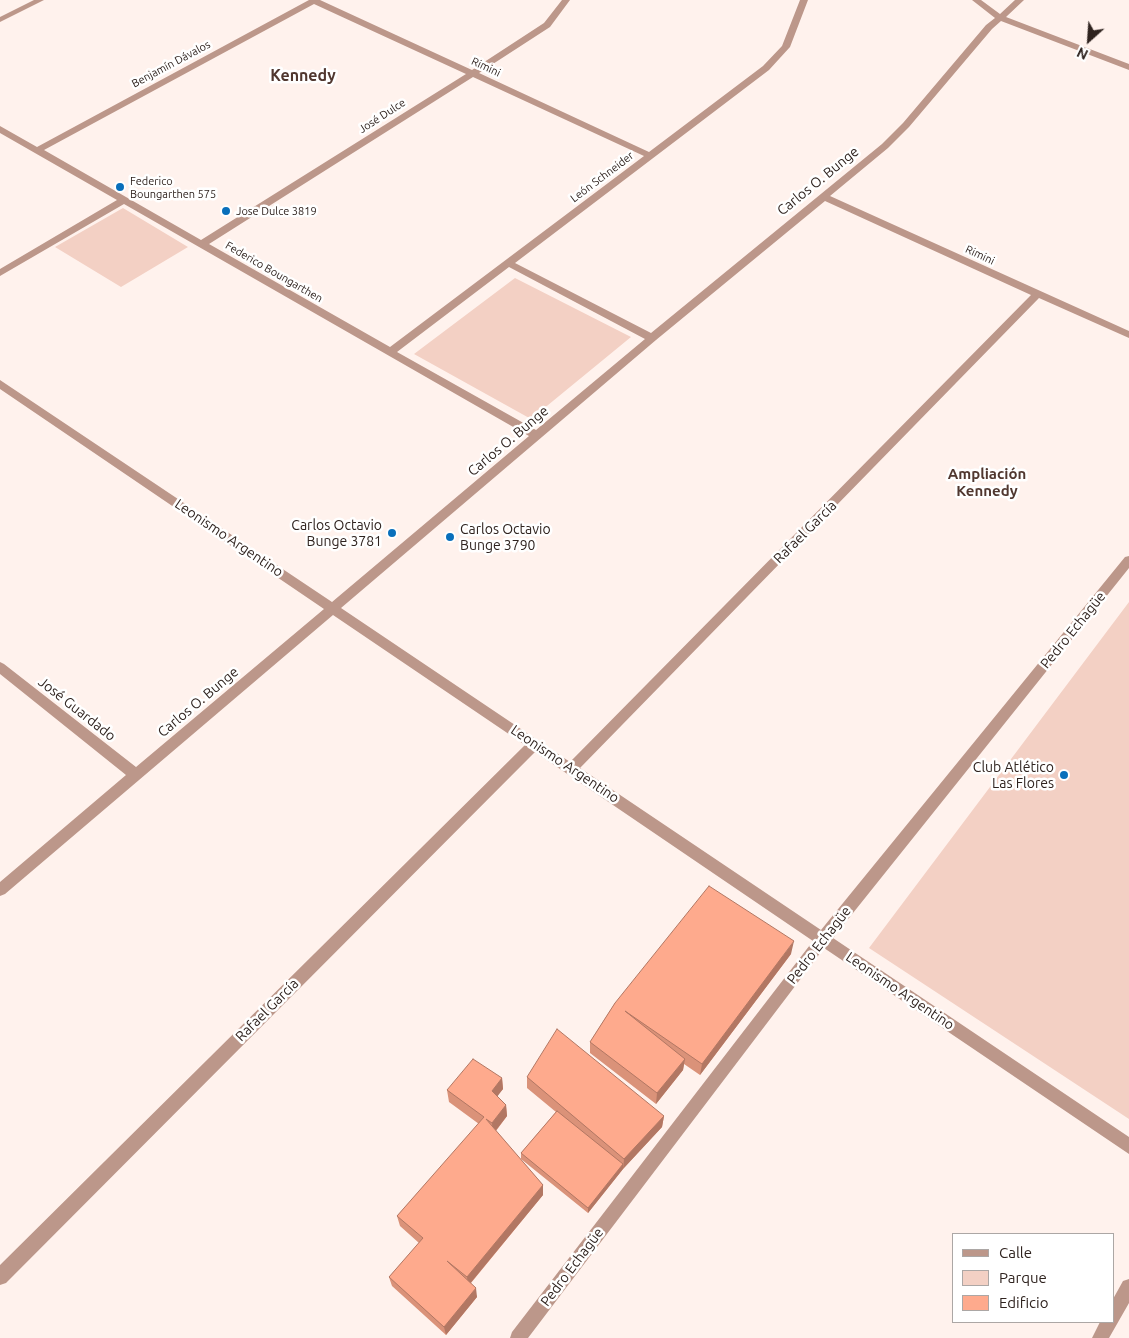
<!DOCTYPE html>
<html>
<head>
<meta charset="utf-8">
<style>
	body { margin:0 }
	#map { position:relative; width:1129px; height:1338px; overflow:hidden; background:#fff2ed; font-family:Ubuntu,sans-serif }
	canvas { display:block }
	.legend { position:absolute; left:952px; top:1233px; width:162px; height:90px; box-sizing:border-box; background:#fff; border:1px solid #aca7a5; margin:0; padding:6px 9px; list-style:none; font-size:15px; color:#2f231f }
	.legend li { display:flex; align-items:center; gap:10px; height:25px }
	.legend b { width:25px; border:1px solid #aca7a5 }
	.north { position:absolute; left:1064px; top:15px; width:50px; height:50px; -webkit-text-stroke:4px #fff; paint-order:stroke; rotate:206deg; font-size:14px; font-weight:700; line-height:20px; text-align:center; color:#2f231f }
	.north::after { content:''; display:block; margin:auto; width:18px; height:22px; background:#2f231f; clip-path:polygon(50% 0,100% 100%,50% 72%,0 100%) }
</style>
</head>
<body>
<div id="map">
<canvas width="1129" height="1338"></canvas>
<ul class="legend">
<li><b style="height:6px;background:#bc978a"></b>Calle</li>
<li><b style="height:14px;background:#f3d0c4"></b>Parque</li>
<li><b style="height:14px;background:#feaa8d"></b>Edificio</li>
</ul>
<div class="north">N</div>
</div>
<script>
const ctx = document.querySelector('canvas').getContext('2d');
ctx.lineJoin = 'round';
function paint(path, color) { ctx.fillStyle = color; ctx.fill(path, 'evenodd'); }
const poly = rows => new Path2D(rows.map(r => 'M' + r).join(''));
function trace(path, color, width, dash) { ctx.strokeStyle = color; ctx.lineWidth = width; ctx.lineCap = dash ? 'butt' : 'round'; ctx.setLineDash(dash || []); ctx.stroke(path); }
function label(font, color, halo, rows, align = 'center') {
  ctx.font = font + ' Ubuntu,sans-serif'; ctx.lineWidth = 5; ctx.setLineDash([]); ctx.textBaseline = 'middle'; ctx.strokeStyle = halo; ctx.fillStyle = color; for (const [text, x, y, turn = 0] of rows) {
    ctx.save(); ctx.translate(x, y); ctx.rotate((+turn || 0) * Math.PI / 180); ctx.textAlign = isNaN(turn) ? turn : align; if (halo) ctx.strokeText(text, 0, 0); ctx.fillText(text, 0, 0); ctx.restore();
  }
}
paint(poly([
	[123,208,188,247,121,287,55,247],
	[515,278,631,337,531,419,414,354],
	[1129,602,1129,1119,869,948]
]), '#f3d0c4');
paint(poly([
	[34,0,44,0,0,22,0,17,34,0],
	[309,0,320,0,472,70,544,23,562,0,570,0,550,27,479,73,649,152,763,66,782,46,800,0,808,0,790,47,769,70,515,263,651,333,882,144,903,123,986,25,995,18,972,0,981,0,1000,14,1015,0,1024,0,1006,17,1129,64,1129,70,1001,21,992,29,909,127,888,148,830,196,1129,331,1129,338,1039,298,580,768,821,930,1125,557,1129,556,1129,568,833,938,1129,1137,1129,1154,824,948,528,1338,510,1338,512,1332,813,941,535,752,6,1283,0,1285,0,1265,525,745,333,615,5,894,0,896,0,882,126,775,0,674,0,662,4,664,136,767,324,609,0,389,0,380,332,602,529,436,124,204,0,276,0,269,117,200,0,133,0,126,37,147,309,0],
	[314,4,466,74,201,240,44,150,314,4],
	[473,77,644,156,390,347,209,244,473,77],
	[825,201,1031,295,570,762,341,608,656,340,825,201],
	[509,267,645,339,536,430,397,352,509,267],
	[1129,1279,1129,1303,1109,1338,1092,1338,1100,1322,1113,1322,1113,1299,1123,1281,1129,1279]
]), '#bc978a');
paint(poly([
	[791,954,700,1075,684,1064,683,1070,656,1104,590,1053,590,1042,615,1003],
	[527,1077,664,1116,662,1127,623,1169,588,1213,521,1159,521,1153,556,1112,527,1088],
	[502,1078,503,1089,497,1096,506,1105,507,1116,496,1131,543,1185,543,1195,471,1283,477,1297,446,1335,392,1286,389,1277,419,1243,400,1226,397,1216,479,1124,449,1102,447,1090]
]), '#da9279');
paint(poly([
	[794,941,791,954,700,1075,702,1064],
	[685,1059,683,1070,656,1104,657,1093],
	[502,1078,503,1089,493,1102,492,1091],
	[506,1105,507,1116,493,1134,492,1123],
	[664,1116,662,1127,623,1169,624,1159],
	[623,1164,623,1169,588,1213,588,1208],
	[543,1185,543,1195,468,1286,467,1277],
	[476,1288,477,1297,446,1335,444,1327]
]), '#b27763');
const building = poly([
	[709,886,794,941,702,1064,625,1011,685,1059,657,1093,590,1042,615,1003,709,886],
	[557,1029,664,1116,624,1159,527,1077,557,1029],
	[473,1059,502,1078,492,1091,506,1105,492,1123,486,1119,543,1185,467,1277,447,1261,476,1288,444,1327,389,1277,423,1238,397,1216,484,1117,447,1090,473,1059],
	[557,1111,623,1164,588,1208,521,1153,557,1111]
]);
paint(building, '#feaa8d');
trace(building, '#b27763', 1);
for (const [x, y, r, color] of [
	[120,187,5,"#096fbb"],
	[226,211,5,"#096fbb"],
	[392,533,5,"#096fbb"],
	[450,537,5,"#096fbb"],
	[1064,775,5,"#096fbb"]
]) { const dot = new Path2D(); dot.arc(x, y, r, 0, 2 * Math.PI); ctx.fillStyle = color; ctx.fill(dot); trace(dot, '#fff', 2); }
label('11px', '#2f231f', '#fff', [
	["Benjamín Dávalos",171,64,-28],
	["Rimini",486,67,25],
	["José Dulce",382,116,-33],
	["León Schneider",602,177,-37],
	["Rimini",980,255,25],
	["Federico Boungarthen",274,272,30]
]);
label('11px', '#2f231f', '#fff', [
	["Federico",130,181],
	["Boungarthen 575",130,194],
	["Jose Dulce 3819",236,211]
], 'left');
label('14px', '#2f231f', '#fff', [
	["Carlos O. Bunge",818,181,-39],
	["Carlos O. Bunge",508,441,-40],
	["Rafael García",805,532,-45],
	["Leonismo Argentino",229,538,34],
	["Pedro Echagüe",1073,630,-51],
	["Carlos O. Bunge",198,702,-40],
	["José Guardado",77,709,38],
	["Leonismo Argentino",565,764,34],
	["Pedro Echagüe",819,945,-52],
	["Leonismo Argentino",900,991,34],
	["Rafael García",267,1010,-45],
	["Pedro Echagüe",572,1267,-53]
]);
label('14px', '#2f231f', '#fff', [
	["Carlos Octavio",382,525],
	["Bunge 3781",382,541],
	["Carlos Octavio",460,529,"left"],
	["Bunge 3790",460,545,"left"],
	["Club Atlético",1054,767],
	["Las Flores",1054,783]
], 'right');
label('bold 15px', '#50372f', '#fff', [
	["Ampliación",987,474],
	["Kennedy",987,491]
]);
label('bold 16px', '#50372f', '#fff', [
	["Kennedy",303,76]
]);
</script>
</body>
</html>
